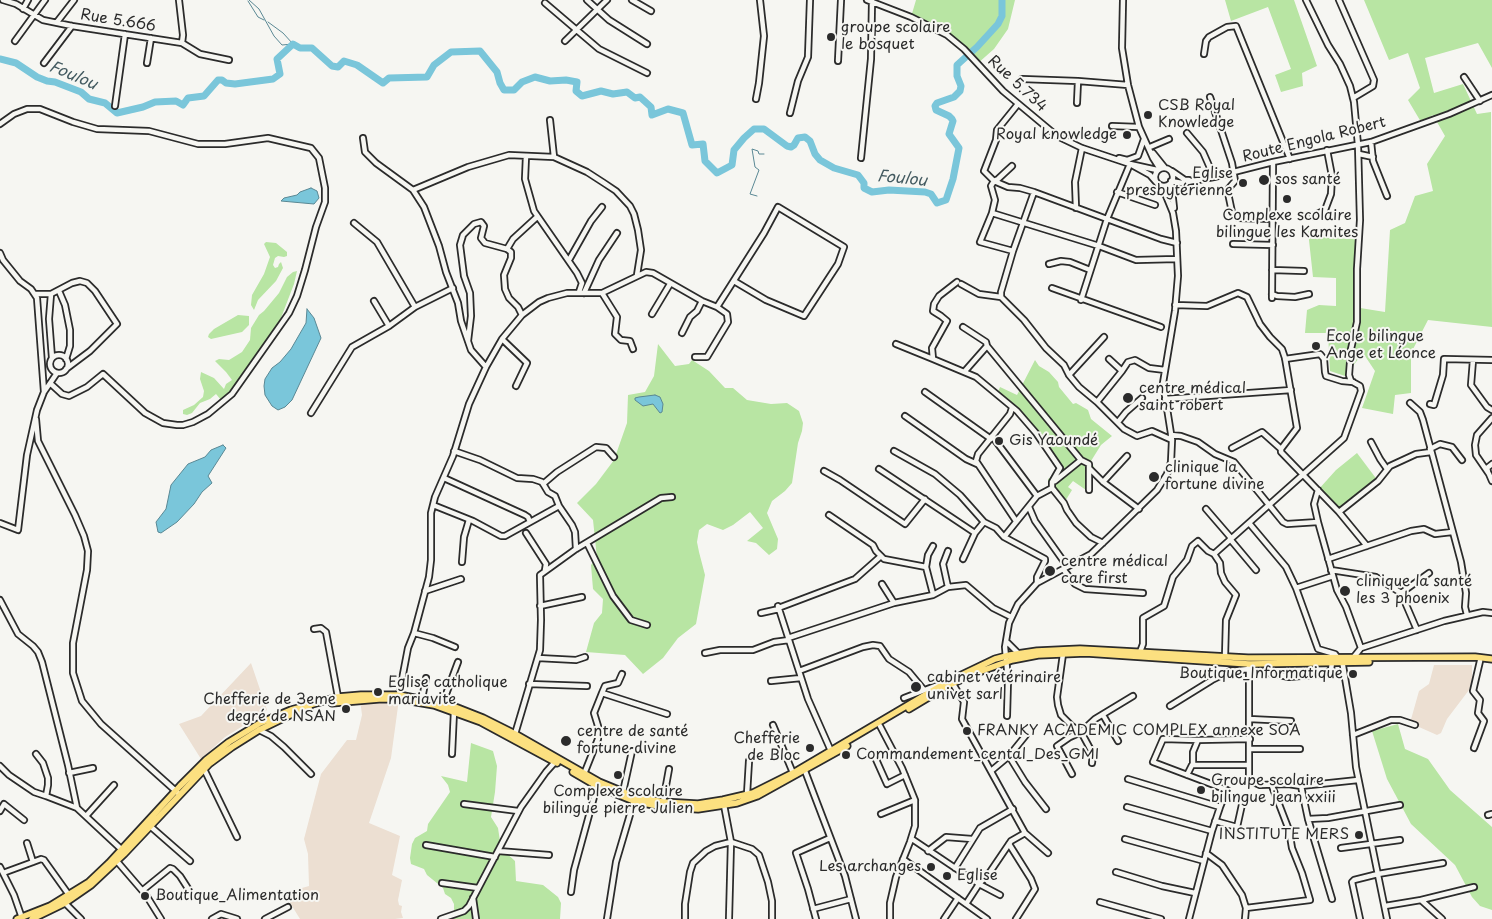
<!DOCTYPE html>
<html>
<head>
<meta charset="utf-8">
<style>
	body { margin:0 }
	canvas { display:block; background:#f6f6f2 }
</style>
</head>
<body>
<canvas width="1492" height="919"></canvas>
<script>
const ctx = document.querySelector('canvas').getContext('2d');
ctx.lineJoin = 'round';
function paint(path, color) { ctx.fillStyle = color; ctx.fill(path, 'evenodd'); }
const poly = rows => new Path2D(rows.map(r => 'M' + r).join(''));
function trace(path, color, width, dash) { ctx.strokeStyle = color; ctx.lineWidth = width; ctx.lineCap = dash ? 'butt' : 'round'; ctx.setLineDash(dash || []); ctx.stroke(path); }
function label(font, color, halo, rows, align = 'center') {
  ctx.font = font + ' "Playpen Sans",sans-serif'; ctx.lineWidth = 4; ctx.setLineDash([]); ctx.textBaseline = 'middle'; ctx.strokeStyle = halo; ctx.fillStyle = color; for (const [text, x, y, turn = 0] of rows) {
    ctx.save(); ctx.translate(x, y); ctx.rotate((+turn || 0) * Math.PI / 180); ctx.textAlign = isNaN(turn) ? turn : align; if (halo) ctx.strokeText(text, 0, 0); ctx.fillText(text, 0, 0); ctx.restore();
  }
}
paint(poly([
	[251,663,267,710,247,725,246,724,225,737,201,759,179,724,201,716],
	[1434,665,1472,665,1472,679,1469,690,1447,719,1441,733,1437,735,1410,723,1419,691,1429,684],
	[360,699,399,699,391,758,369,823,400,836,392,875,402,880,398,900,399,905,402,906,401,912,403,918,395,919,300,919,284,893,309,886,308,854,304,839,321,774,347,740,356,740,362,715]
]), '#ecdfd2');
paint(poly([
	[916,0,1015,0,1008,29,994,49,977,64,956,42,911,17],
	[1225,0,1294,0,1317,66,1302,73,1303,86,1281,92,1275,75,1291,69,1268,7,1231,21],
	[1364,0,1492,0,1492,68,1478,43,1425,58,1434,93,1463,84,1477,114,1491,112,1492,327,1428,320,1411,353,1411,393,1395,395,1393,414,1362,408,1375,371,1363,353,1345,376,1330,371,1328,333,1305,333,1307,310,1319,305,1336,306,1336,278,1313,277,1308,231,1323,229,1328,238,1355,239,1354,307,1385,312,1390,230,1405,223,1415,196,1433,191,1427,164,1445,136,1433,115,1421,122,1408,100,1420,88,1408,53,1389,60],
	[266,242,276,243,287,252,287,256,284,257,278,256,275,258,273,265,275,268,278,267,279,264,281,262,283,268,276,281,258,300,254,310,251,305,252,295,264,274,270,257,264,244],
	[297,271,294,284,279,323,237,386,221,400,216,394,210,399,200,403,192,413,187,415,183,414,183,410,194,405,203,397,204,391,200,379,201,372,214,378,224,389,226,384,232,380,226,372,215,361,219,359,229,360,242,352,250,340,251,328,259,315,264,311,279,293,287,277,293,272],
	[238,315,249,316,249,325,242,332,211,339,208,337,209,334,214,329],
	[658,344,675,366,689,364,692,360,709,371,725,388,733,388,747,400,771,404,787,403,799,411,803,423,802,431,798,443,792,483,785,491,772,501,767,513,778,539,777,549,769,555,756,543,747,541,763,528,750,512,733,525,723,530,707,524,699,530,697,542,699,552,705,575,696,624,678,638,663,658,643,674,625,655,586,652,594,623,602,613,603,599,593,589,591,565,597,558,593,520,577,503,596,484,614,460,627,423,628,395,645,392,654,376],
	[1035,360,1039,366,1049,372,1058,382,1059,387,1073,404,1076,403,1088,410,1091,419,1112,436,1101,445,1091,461,1094,467,1092,471,1086,490,1073,481,1068,487,1072,490,1064,503,1048,488,1048,479,1058,473,1060,467,1036,433,997,394,1000,387,1017,395],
	[1357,453,1378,481,1339,512,1318,490,1336,470],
	[1398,724,1405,749,1428,759,1450,790,1492,827,1492,910,1480,906,1472,897,1455,865,1411,824,1387,779,1372,731],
	[471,743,493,751,497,766,495,792,491,817,498,828,501,848,515,861,516,881,543,885,558,897,561,903,560,919,454,919,454,904,451,898,445,894,443,888,427,875,424,869,411,864,410,858,412,844,415,838,427,831,428,824,450,792,448,785,441,776,467,782]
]), '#b8e5a3');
const water = poly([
	[311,188,317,191,319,198,314,204,281,201,284,198,297,195,300,192,311,188],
	[307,309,314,318,321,338,292,400,285,407,278,410,272,406,265,395,264,386,265,379,272,368,280,362,291,349,306,323,307,309],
	[655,395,660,397,663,404,662,412,660,413,653,404,643,406,635,400,635,398,639,397,655,395],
	[223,445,226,448,208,476,212,483,202,492,194,504,177,522,161,533,158,532,156,522,166,509,171,485,188,464,205,457,211,450,223,445]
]);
paint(water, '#7ac6da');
trace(water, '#5a8894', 1);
trace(poly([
	[249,0,259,9,274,36,282,45,293,44],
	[248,1,258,17,264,20],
	[268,22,283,33,293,44],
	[757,196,750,194,759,170,755,167,752,149,758,151,759,154,764,154]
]), '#5a8894', 1);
trace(poly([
	[0,59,16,63,37,77,47,81,55,82,81,92,89,99,105,103,117,113,143,107,155,102,176,101,183,105,188,98,204,96,218,80,222,80,226,83,235,84,273,79,280,74,277,59,293,44,300,48,312,48,332,66,338,67,344,61,357,65,383,83,389,78,427,77,434,65,451,52,480,51,497,72,500,83,504,90,514,90,522,82,535,77,550,81,566,80,577,82,576,91,582,96,601,91,613,94,627,92,635,98,640,97,651,107,652,115,668,109,683,113,692,145,703,144,705,161,717,173,732,165,734,150,744,138,754,129,764,129,787,146,791,147,794,145,798,138,805,137,810,141,815,154,820,160,834,168,858,175,864,183,864,188,872,192,889,190,925,192,931,194,937,203,946,200,953,179,959,148,949,134,953,121,952,119,949,116,936,110,935,106,937,103,954,97,960,91,961,86,957,76,957,65,977,47,998,24,1002,16,1002,0]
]), '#7ac6da', 7);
const minor = poly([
	[3,0,16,4,43,20,72,26,182,43,200,54,229,60],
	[179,0,183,35,182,43],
	[587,0,609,20,647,44],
	[632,0,651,11],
	[867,0,911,17,947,35,964,49,1003,91,1057,136,1082,148,1130,164,1157,170],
	[1123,0,1122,48,1128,85,1139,127,1153,158,1160,169],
	[1339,0,1374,80,1373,86,1353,98],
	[545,3,599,49,647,73],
	[23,9,28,0],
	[57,22,74,0],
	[15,41,45,0],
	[565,41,607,0],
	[1204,54,1206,41,1209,37,1227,27,1236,26,1290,159],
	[838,61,841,0],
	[44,63,72,26],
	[147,63,151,38],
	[1464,77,1480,101],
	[1022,79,1078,81],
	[1210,97,1232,163,1235,181,1229,188,1228,193,1232,212,1238,218,1273,219],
	[756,99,759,83,764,36,760,0],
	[1077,103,1078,81,1128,85],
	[1018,104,997,130,996,140,984,171,994,181,1008,187,1020,188,1034,192,1161,239,1177,243],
	[115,106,125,34],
	[790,113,798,81,808,57,810,0],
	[550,120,554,157,587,172,604,183,616,191,630,206,634,214,638,230,641,250,637,275],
	[0,124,14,114,27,109,40,109,73,122,97,129,149,131,198,144,225,144,268,138,311,148,319,158,325,188,325,202,316,227,305,270,297,296,289,313,232,394,208,414,193,422,183,425,177,425,163,423,145,413,103,374,87,387,69,396,62,394,51,384],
	[1112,126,1139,127],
	[1187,133,1203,152,1214,177],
	[363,138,365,152,376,163,413,190,424,207,439,246,446,272,458,303,461,321,471,350,486,367],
	[1371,142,1373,161,1387,196],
	[1150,147,1169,139],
	[1153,153,1165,168],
	[1359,154,1373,157],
	[526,156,525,179,534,211,577,273,582,283,579,292],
	[861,158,871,59,872,1],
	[1119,158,1127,160,1138,156,1144,139],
	[1012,166,998,179,994,181,991,186,995,200,992,213,980,242,1013,251],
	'1155 177a9 9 0 1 1 18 0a9 9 0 1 1-18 0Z',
	[1172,171,1185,180,1189,180],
	[413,190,468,167,509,155,554,157],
	[1117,192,1155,205],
	[1076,208,1075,182,1082,148],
	[1174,208,1171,181,1182,183,1214,177,1273,162,1371,142,1449,114,1492,95],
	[992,213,1099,246,1136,260,1177,259],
	[1313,216,1325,210,1331,194,1332,176,1327,150],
	[354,223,377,242,415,307],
	[1233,244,1273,245],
	[507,249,513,239,537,217],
	[0,253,3,260,20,281,31,289,37,298,44,392],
	[569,260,591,221,602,207],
	[1049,264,1061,261,1070,262,1090,270],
	[1272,270,1304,271],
	[957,282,939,296,934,304,933,311,941,316,947,321,932,348,933,359,976,377,1017,411,1036,433,1060,468,1052,482,1052,488],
	[961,284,979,294,1001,297,1024,320,1046,348,1064,365,1069,375,1079,387,1097,402,1124,429,1137,436,1152,431,1172,440],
	[1052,288,1161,327],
	[59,291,65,305,70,330,70,346,66,359],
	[584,293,599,260,617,233],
	[602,293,617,317,615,334,621,340,630,341,633,349],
	[36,294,51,294,72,283,80,281,87,283,95,291,117,324,90,351,66,369],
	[51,294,49,319,52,358],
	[1272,294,1277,296,1295,297,1309,294],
	[1001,297,1001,292,1013,251,1034,192],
	[1272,298,1273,162],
	[1081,300,1107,219,1130,164],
	[374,301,389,326],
	[1175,305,1207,306,1238,293,1247,297,1260,324,1270,337,1282,349,1285,358,1297,428,1281,449,1281,452,1339,512,1367,546],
	[652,314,670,284],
	[963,327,986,342,987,346,1081,460,1089,464,1089,468,1103,482,1139,509],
	[682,333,690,317,697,311,702,301],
	[502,339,527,363,516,386],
	[468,341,471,316,470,293,464,276,460,245,463,235,474,224,481,222,484,226,481,238,485,243,507,249,511,252,511,258,504,275,505,289,509,298,518,307,522,315],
	[896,344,933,359],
	'50 364a9 9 0 1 1 18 0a9 9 0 1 1-18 0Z',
	[695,357,707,357,728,322,727,314,717,307],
	[1285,359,1320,354,1324,359,1325,372,1326,376,1342,381,1353,382],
	[1473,360,1471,385,1487,407,1492,410],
	[965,371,987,346],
	[1122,371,1128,362,1135,360,1149,368,1165,370],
	[1069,375,1104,337],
	[925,392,991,439],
	[1165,399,1291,390],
	[1097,402,1122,371,1109,359],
	[1410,403,1420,412,1423,420,1461,562,1466,593,1465,607,1467,615],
	[1430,404,1434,405,1443,375,1444,359,1492,360],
	[1012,408,1010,414,978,454,976,461,1016,521],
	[311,413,352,347,389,326,415,307,453,288],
	[905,416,966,459,977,464],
	[1492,418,1477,435,1475,445,1476,455,1489,474,1492,481],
	[36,419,38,441,75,515,84,536,88,551,87,570,73,643,73,673,82,701,101,724,178,793],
	[1118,422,1126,412,1142,398],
	[1171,435,1181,436,1198,442,1215,454,1234,462,1283,522,1287,524,1318,522,1314,504,1318,490],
	[992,436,1037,496],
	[1371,442,1380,459,1387,469],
	[1232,448,1262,432,1281,449],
	[1430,449,1440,444,1452,447,1462,460],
	[454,451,480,460,517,478,533,479,542,482,548,492,555,496,559,506,572,525,575,532,576,549],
	[894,451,935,474,960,495,984,522],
	[1089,468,1089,490],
	[879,469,975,533],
	[824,471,840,480,905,524,925,499],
	[1488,472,1487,468,1492,464],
	[444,478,525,515,528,517,530,522],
	[1055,481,1081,460],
	[1103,482,1127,456],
	[543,484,557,472,596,447,606,448,614,457],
	[433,505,473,521,501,536,505,536,559,506],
	[1029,507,1035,521,1067,566],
	[1206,509,1231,538],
	[1339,512,1378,481,1390,466,1416,454,1431,452],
	[829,515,873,545,876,551,884,559,926,567],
	[1318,522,1337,590,1346,607,1361,648,1353,658],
	[0,523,18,530,27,455,37,410,44,392,57,373],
	[1249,523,1286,567,1296,588],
	[526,533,546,564,545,570],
	[1004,537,1037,496,1052,488,1064,503,1067,510,1076,523,1091,537,1103,543],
	[1230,539,1256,570],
	[587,543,613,596,631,620,647,625],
	[948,551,943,564,948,587],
	[963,559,975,533,984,522,996,528,1004,537,1045,559,1045,561,1037,577,1037,583],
	[1328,559,1411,531,1424,529,1435,534,1452,532],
	[462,562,464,537,469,520],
	[1063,569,1075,584,1085,589,1143,593],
	[1331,570,1376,577,1401,593,1429,573],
	[1333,576,1296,588,1318,649,1335,654,1338,658],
	[425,591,461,579],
	[1401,593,1417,630],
	[933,594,926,567,928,555,933,546],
	[0,600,18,634,33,646,38,652,42,662,68,765,77,808,121,849],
	[894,603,933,595,948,587,966,585,993,608,1011,617],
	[540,606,582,597],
	[778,606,808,699,831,751],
	[781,607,855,579,881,556],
	[761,613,779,609],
	[314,629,321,628,326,632,338,697],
	[414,633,433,638,455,647],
	[788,638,894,603,882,584],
	[1008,643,1019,654],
	[1361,648,1444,621,1483,612,1492,613],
	[1140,652,1143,644,1143,618,1164,606,1173,577,1187,560,1192,546,1198,541,1208,551,1214,554],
	[705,653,720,650,753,650,774,642,789,640],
	[1063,654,1057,697,1058,705,1061,715,1073,727,1080,730,1093,754,1092,763],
	[1225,657,1226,620,1236,595,1225,582,1221,573,1220,563,1214,554,1344,438,1361,391,1360,386,1351,381,1349,375,1351,349,1357,322,1357,269,1360,220,1358,145,1354,102,1350,86,1340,64,1328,45,1306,0],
	[538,658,576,660,585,657],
	[1342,660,1351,713,1356,767,1387,919],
	[1249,664,1249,780,1260,785,1288,784,1301,786,1308,819,1332,899],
	[799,671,863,647,873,645,880,646,889,659,909,672,924,690],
	[771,681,801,678],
	[529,684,587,686],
	[953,684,964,702,962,719,1025,833,1048,853],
	[602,693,605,686,618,683,622,674],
	[399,695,408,648,414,633,429,577,431,560,431,513,435,497,453,456,469,404,486,367,502,339,522,315,539,302,548,298,567,293,602,293,646,272,653,273,702,301,717,307,764,233,778,207,844,247,838,264,804,316,766,300,734,281],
	[904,698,943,683],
	[422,699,426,678],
	[442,705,458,662],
	[1170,706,1212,680,1230,671,1249,669,1289,677,1324,674,1331,670,1332,662],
	[1103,715,1118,741],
	[1007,716,1008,680,1005,647,1009,623,1018,604,1037,583,1091,554,1110,536,1157,490,1167,474,1171,462,1172,440,1163,383,1175,311,1178,276,1176,231,1173,213,1164,191,1150,175,1130,164],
	[1249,719,1291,721],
	[773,725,793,773],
	[880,726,902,768,915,800,915,826,910,842,896,877,890,903,890,919],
	[259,730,271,736,284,747,311,774],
	[515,734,540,650,541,620,540,575,576,549,661,498,672,497],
	[1353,735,1391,720,1400,720,1415,725],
	[1474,748,1484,721,1478,713,1480,700,1473,691,1480,661],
	[1250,749,1300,749],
	[36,754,43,763,48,778,48,785,46,796,77,808],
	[452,754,454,711],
	[874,755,887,784,905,775],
	[1009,756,1025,782,1046,809],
	[1193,765,1193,752,1198,740,1250,739],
	[0,766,9,775,34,792,46,796],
	[204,769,237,837],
	[805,771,845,876,856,919],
	[991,771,1009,756,1026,735],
	[69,773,93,768],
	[584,774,598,739,598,726,594,713,602,693,667,714],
	[1072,774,1057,746,1070,737,1081,732,1095,719,1133,696],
	[1187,775,1192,765,1249,765],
	[1128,779,1220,807],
	[1301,786,1358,780],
	[623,792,632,751],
	[747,794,749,761],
	[663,802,669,769],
	[464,804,518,811],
	[724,805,731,842,729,919],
	[1127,807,1212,831,1220,807,1227,790,1153,762,1163,739,1198,740],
	[0,811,4,804,24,820],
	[881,814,915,800],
	[1488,815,1492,814],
	[86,816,114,785],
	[1308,819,1328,818,1400,805],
	[1215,821,1237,827,1243,800],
	[150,826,190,861],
	[912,839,979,884,990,872,1011,841,1025,833],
	[1125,839,1204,861],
	[27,843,33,862,41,859,44,860,69,895],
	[1009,844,1031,879,1035,889,1016,919],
	[426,845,495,857],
	[1341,848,1400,840],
	[498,851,549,855],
	[928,851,946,837,972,839],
	[1206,853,1222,865,1242,895,1246,908,1245,919],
	[115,859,146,895,161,919],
	[903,859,987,919],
	[0,867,14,895,22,918],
	[955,868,980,828,1013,809],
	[1116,872,1162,886,1195,893],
	[3,873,33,862],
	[442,883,478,888],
	[143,890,170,868,173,869,180,876,189,890],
	[571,892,574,870,597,786],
	[473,898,476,919],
	[1421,900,1474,887],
	[1100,902,1161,919],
	[65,903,81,919],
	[966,904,979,884,1000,895],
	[1385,906,1421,900,1442,919],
	[1246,908,1310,900,1302,873,1292,848,1289,830,1272,786],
	[813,909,851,899],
	[212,919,221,914,237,919],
	[265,919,288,907],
	[441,919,464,911,469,906,521,807,546,772,555,762],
	[607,919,616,862,634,801],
	[685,919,685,904,690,872,693,863,706,851,715,846,731,842,752,849,759,855,768,882,772,901,772,919],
	[816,919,808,889,796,853,830,838],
	[944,919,958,898],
	[1189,919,1212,831],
	[1360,919,1352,882,1354,880,1378,874,1443,863]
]);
const major = poly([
	[332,703,379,699,399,699,434,705,481,722,557,763],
	[909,709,949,685,976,673,1012,660,1038,655,1086,653,1249,664,1369,662],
	[573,772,597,786,634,801,663,807,698,809,737,803,757,796,847,746],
	[17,919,50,906,89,882,109,863,180,786,206,760,229,742,260,723,291,710,338,697,361,695,399,695,450,705,483,718,515,734,599,782,633,796,663,802,698,804,723,800,753,793,793,773,947,682,995,659,1010,655,1037,651,1080,649,1248,658,1475,657,1492,659],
	[32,919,65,903,91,885,124,854,209,764,232,747,259,730,292,714,309,708]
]);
trace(minor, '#2b2b2b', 8);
trace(major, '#2b2b2b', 9);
trace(minor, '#f6f6f2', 4.5);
trace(major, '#fce080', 5.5);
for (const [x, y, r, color] of [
	[831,37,5,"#2b2b2b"],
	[1148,115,5,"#2b2b2b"],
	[1127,135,5,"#2b2b2b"],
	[1264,180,6,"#2b2b2b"],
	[1243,183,5,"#2b2b2b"],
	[1287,199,5,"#2b2b2b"],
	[1316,346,5,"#2b2b2b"],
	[1128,398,6,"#2b2b2b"],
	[999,441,5,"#2b2b2b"],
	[1154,477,6,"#2b2b2b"],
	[1050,571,6,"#2b2b2b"],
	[1345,591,6,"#2b2b2b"],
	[1353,674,5,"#2b2b2b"],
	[916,687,6,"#2b2b2b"],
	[378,692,5,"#2b2b2b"],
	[346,709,5,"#2b2b2b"],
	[967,731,5,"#2b2b2b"],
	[566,741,6,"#2b2b2b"],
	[810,748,5,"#2b2b2b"],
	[846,755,5,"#2b2b2b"],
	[618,775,5,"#2b2b2b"],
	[1201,790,5,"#2b2b2b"],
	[1359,835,5,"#2b2b2b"],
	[931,867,5,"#2b2b2b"],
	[947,876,5,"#2b2b2b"],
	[145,896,5,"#2b2b2b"]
]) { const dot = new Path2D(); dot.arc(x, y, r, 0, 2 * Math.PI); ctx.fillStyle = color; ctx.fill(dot); trace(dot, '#f6f6f2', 2); }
label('15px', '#2b2b2b', '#f6f6f2', [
	["Rue 5.666",118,21,9],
	["Rue 5.734",1017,84,43],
	["Route Engola Robert",1314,140,-14]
]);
label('15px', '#2b2b2b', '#f6f6f2', [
	["groupe scolaire",841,28],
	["le bosquet",841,45],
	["CSB Royal",1158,106],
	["Knowledge",1158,123],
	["Royal knowledge",1117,135,"right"],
	["Eglise",1233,174,"right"],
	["presbytérienne",1233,191,"right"],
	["sos santé",1275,180],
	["Complexe scolaire",1287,216,"center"],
	["bilingue les Kamites",1287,233,"center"],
	["Ecole bilingue",1326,337],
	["Ange et Léonce",1326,354],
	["centre médical",1139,389],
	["saint robert",1139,406],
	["Gis Yaoundé",1009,441],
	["clinique la",1165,468],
	["fortune divine",1165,485],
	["centre médical",1061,562],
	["care first",1061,579],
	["clinique la santé",1356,582],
	["les 3 phoenix",1356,599],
	["Boutique_Informatique",1343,674,"right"],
	["cabinet vétérinaire",927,678],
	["univet sarl",927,695],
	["Eglise catholique",388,683],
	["mariavite",388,700],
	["Chefferie de 3eme",336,700,"right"],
	["degré de NSAN",336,717,"right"],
	["FRANKY ACADEMIC COMPLEX annexe SOA",977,731],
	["centre de santé",577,732],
	["fortune divine",577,749],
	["Chefferie",800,739,"right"],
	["de Bloc",800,756,"right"],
	["Commandement_cental_Des_GMI",856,755],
	["Groupe scolaire",1211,781],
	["bilingue jean xxiii",1211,798],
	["Complexe scolaire",618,792,"center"],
	["bilingue pierre Julien",618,809,"center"],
	["INSTITUTE MERS",1349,835,"right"],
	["Les archanges",921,867,"right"],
	["Eglise",957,876],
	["Boutique_Alimentation",155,896]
], 'left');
label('italic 16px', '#435a60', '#f6f6f2', [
	["Foulou",73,76,23],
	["Foulou",902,179,6]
]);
</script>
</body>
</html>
